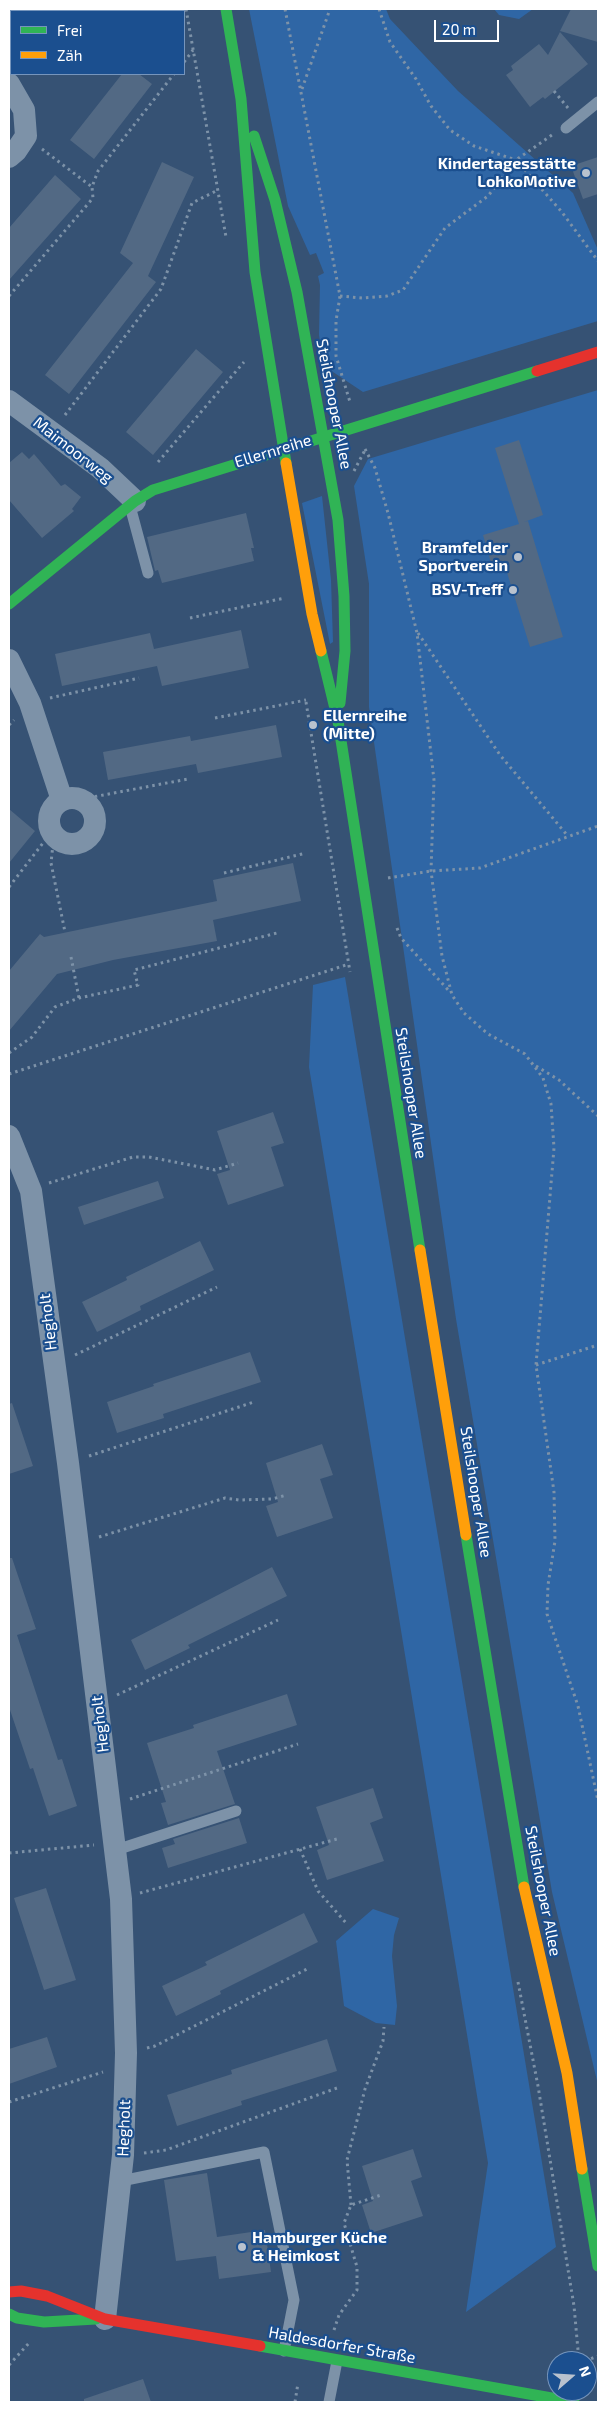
<!DOCTYPE html>
<html>
<head>
<meta charset="utf-8">
<style>
	body { margin:0 }
	#map { position:relative; width:607px; height:2411px; overflow:hidden; background:#365274; font-family:"Exo 2",sans-serif }
	canvas { display:block }
	.frame { position:absolute; inset:0; border:10px solid #fff; pointer-events:none }
	.legend { position:absolute; left:10px; top:10px; width:175px; height:65px; box-sizing:border-box; background:#1b4f8f; border:1px solid #7695bc; margin:0; padding:6px 9px; list-style:none; font-size:15px; color:#fff }
	.legend li { display:flex; align-items:center; gap:10px; height:25px }
	.legend b { width:25px; border:1px solid #7695bc }
	.north { position:absolute; left:547px; top:2351px; width:50px; height:50px; box-sizing:border-box; background:#1b4f8f; border:1px solid #7695bc; border-radius:50%; rotate:71deg; font-size:14px; font-weight:700; line-height:20px; text-align:center; color:#fff }
	.north::after { content:''; display:block; margin:auto; width:18px; height:22px; background:#b9c2ce; clip-path:polygon(50% 0,100% 100%,50% 72%,0 100%) }
	.scale { position:absolute; left:434px; top:20px; width:65px; height:22px; box-sizing:border-box; border:2px solid #fff; border-top:0; padding-left:6px; font-size:15px; line-height:18px; white-space:nowrap; color:#fff; -webkit-text-stroke:4px #1b4f8f; paint-order:stroke }
</style>
</head>
<body>
<div id="map">
<canvas width="607" height="2411"></canvas>
<div class="frame"></div>
<ul class="legend">
<li><b style="height:6px;background:#30b455"></b>Frei</li>
<li><b style="height:6px;background:#ff9f0a"></b>Zäh</li>
</ul>
<div class="north">N</div>
<div class="scale">20 m</div>
</div>
<script>
const ctx = document.querySelector('canvas').getContext('2d');
ctx.lineJoin = 'round';
function paint(path, color) { ctx.fillStyle = color; ctx.fill(path, 'evenodd'); }
const poly = rows => new Path2D(rows.map(r => 'M' + r).join(''));
function trace(path, color, width, dash) { ctx.strokeStyle = color; ctx.lineWidth = width; ctx.lineCap = dash ? 'butt' : 'round'; ctx.setLineDash(dash || []); ctx.stroke(path); }
function label(font, color, halo, rows, align = 'center') {
  ctx.font = font + ' "Exo 2",sans-serif'; ctx.lineWidth = 4.5; ctx.setLineDash([]); ctx.textBaseline = 'middle'; ctx.strokeStyle = halo; ctx.fillStyle = color; for (const [text, x, y, turn = 0] of rows) {
    ctx.save(); ctx.translate(x, y); ctx.rotate((+turn || 0) * Math.PI / 180); ctx.textAlign = isNaN(turn) ? turn : align; if (halo) ctx.strokeText(text, 0, 0); ctx.fillText(text, 0, 0); ctx.restore();
  }
}
paint(poly([
	[249,9,386,9,390,19,458,91,573,193,598,250,598,321,363,392,324,366,319,335,320,285,318,276,324,273,316,253,310,255,288,206],
	[494,9,533,9,519,19,499,15],
	[598,390,598,2085,552,1892,456,1319,369,707,369,584,354,486,368,459],
	[322,496,331,580,333,642,330,644,302,503],
	[345,977,556,2247,466,2312,488,2163,309,1067,313,985],
	[373,1909,399,1918,394,1935,392,1956,397,2006,395,2025,376,2023,344,2006,336,1941]
]), '#2f66a5');
paint(poly([
	[571,9,598,9,598,42,560,31],
	[560,32,588,64,545,99,543,97,530,107,506,75,513,70,511,66,539,44,548,55],
	[122,74,139,74,152,84,94,159,70,140],
	[598,157,598,194,583,199,571,166],
	[162,162,194,177,148,276,156,282,69,394,45,375,133,263,120,253],
	[55,175,81,199,9,280,9,228],
	[196,349,223,372,153,455,126,432],
	[519,440,543,515,524,522,528,521,563,637,530,647,505,566,493,570,483,535,519,524,495,448],
	[22,452,29,459,34,454,61,486,65,484,81,497,72,509,74,511,42,538,9,500,9,463],
	[246,513,254,548,251,548,254,561,162,583,158,570,155,571,147,537],
	[241,630,249,668,162,686,157,666,62,686,55,654,150,633,154,649],
	[276,725,282,757,198,773,196,764,108,780,103,752,190,736,191,741],
	[9,809,35,831,9,863],
	[293,863,301,901,213,920,217,941,113,960,57,974,9,1031,9,971,40,934,44,937,217,901,213,880],
	[273,1112,284,1143,271,1147,284,1186,228,1205,217,1174,230,1170,217,1131],
	[158,1181,164,1198,84,1225,78,1207],
	[200,1241,214,1270,140,1306,141,1310,97,1332,82,1302,127,1280,126,1277],
	[250,1352,261,1382,163,1414,164,1418,117,1433,107,1402,154,1386,153,1384],
	[12,1403,33,1466,9,1474,9,1404],
	[322,1444,333,1475,320,1479,333,1518,277,1537,266,1506,278,1502,266,1463],
	[9,1558,12,1558,36,1629,17,1635,58,1760,62,1759,77,1806,49,1816,33,1768,30,1769,9,1707],
	[272,1567,287,1596,188,1645,190,1648,145,1670,131,1640],
	[287,1694,297,1725,217,1751,235,1804,168,1825,161,1803,166,1802,147,1743,194,1728,193,1725],
	[373,1788,383,1818,370,1823,384,1861,327,1880,317,1850,329,1845,316,1807],
	[239,1818,247,1843,168,1868,162,1848,175,1844,173,1839],
	[46,1888,76,1980,44,1990,14,1898],
	[304,1913,318,1942,220,1991,221,1994,176,2016,162,1986,207,1965,205,1962],
	[47,2037,57,2067,9,2084,9,2049],
	[327,2039,337,2071,241,2101,242,2105,177,2126,167,2095,232,2074,231,2070],
	[413,2149,422,2177,411,2181,423,2216,371,2233,362,2205,373,2201,362,2166],
	[207,2173,217,2237,265,2230,271,2272,219,2279,216,2256,176,2261,164,2180],
	[143,2379,151,2402,84,2402,84,2399]
]), '#526984');
trace(poly([
	[186,9,226,237],
	[285,9,340,296,336,321,336,356,350,402],
	[379,9,390,42,416,79,431,106,450,130,474,146,516,160,561,211,598,261],
	[57,11,60,9],
	[9,60,11,57],
	[184,62,193,50],
	[302,89,330,9],
	[554,91,568,108],
	[42,149,92,187],
	[9,296,93,198,92,187,98,171,174,74],
	[340,296,362,298,387,296,403,290,445,228,488,196,516,160,552,135],
	[65,415,161,289,192,203,218,190],
	[365,449,375,468,388,513,417,633,434,780,431,871,442,956,452,995,464,1013,488,1034,525,1054,543,1078,551,1104,554,1148,536,1365,554,1492,555,1541,548,1585,547,1614,578,1706,598,1801],
	[158,462,244,362],
	[354,471,365,450],
	[190,618,285,598],
	[418,633,500,755,567,835],
	[50,698,139,678],
	[306,702,350,972],
	[215,718,306,700],
	[9,725,14,720],
	[82,799,188,779],
	[224,873,306,853],
	[388,878,431,871,480,868,598,826],
	[9,887,43,843,54,835,51,863,65,932],
	[397,928,401,938,450,992],
	[71,957,79,998],
	[9,1053,32,1037,55,1007,79,998,138,985,134,970,277,933],
	[536,1066,559,1080,598,1116],
	[9,1074,349,964],
	[49,1183,133,1157,149,1157,215,1170,238,1163],
	[75,1355,217,1287],
	[536,1365,598,1345],
	[89,1456,254,1402],
	[99,1537,225,1498,239,1500,272,1499,287,1495],
	[117,1695,278,1620],
	[130,1799,298,1744],
	[300,1849,318,1891,347,1924],
	[9,1853,94,1845],
	[140,1893,337,1839],
	[518,1982,538,2086,574,2306,579,2361],
	[147,2048,155,2046,307,1969],
	[9,2102,103,2072],
	[144,2153,166,2150,337,2088],
	[351,2205,347,2160,365,2089,383,2041,384,2027],
	[334,2330,339,2315,357,2290,357,2267,344,2223,351,2205,381,2195],
	[585,2361,598,2356],
	[9,2365,29,2343],
	[295,2402,298,2383]
]), '#7d92a8', 3, [2.5, 4]);
trace(poly([
	[566,128,598,102],
	[130,506,148,573],
	[116,1850,236,1811],
	[121,2181,264,2152,294,2300,284,2351],
	[329,2402,337,2361]
]), '#7d92a8', 11);
trace(poly([
	[9,84,24,110,26,136,16,151,9,157],
	[9,401,100,468,135,501],
	[9,660,30,703,62,800],
	'49 821a23 23 0 1 1 46 0a23 23 0 1 1-46 0Z',
	[9,1136,31,1191,68,1463,121,1899,126,2053,123,2155,105,2319]
]), '#7d92a8', 22);
trace(poly([
	[226,9,241,99,255,272,286,463],
	[254,136,275,200,297,292,338,520,344,596,345,651,340,703],
	[9,604,135,501,153,490,537,371],
	[321,651,338,721,420,1250],
	[466,1535,524,1887],
	[582,2169,598,2266],
	[9,2314,17,2318,44,2322,96,2319],
	[260,2346,574,2402]
]), '#30b455', 11);
trace(poly([
	[286,463,312,614,321,651],
	[420,1250,466,1535],
	[524,1887,567,2073,582,2169]
]), '#ff9f0a', 11);
trace(poly([
	[537,371,598,352],
	[9,2292,21,2291,47,2296,105,2319,260,2346]
]), '#e5322d', 11);
for (const [x, y, r, color] of [
	[586,173,5,"#b9c2ce"],
	[518,557,5,"#b9c2ce"],
	[513,590,5,"#b9c2ce"],
	[313,725,5,"#b9c2ce"],
	[242,2247,5,"#b9c2ce"]
]) { const dot = new Path2D(); dot.arc(x, y, r, 0, 2 * Math.PI); ctx.fillStyle = color; ctx.fill(dot); trace(dot, '#1b4f8f', 2); }
label('bold 16px', '#fff', '#1b4f8f', [
	["Kindertagesstätte",576,164],
	["LohkoMotive",576,182],
	["Bramfelder",508,548],
	["Sportverein",508,566],
	["BSV-Treff",503,590],
	["Ellernreihe",323,716,"left"],
	["(Mitte)",323,734,"left"],
	["Hamburger Küche",252,2238,"left"],
	["& Heimkost",252,2256,"left"]
], 'right');
label('16px', '#fff', '#1b4f8f', [
	["Steilshooper Allee",334,404,79],
	["Maimoorweg",73,450,38],
	["Ellernreihe",273,451,-17],
	["Steilshooper Allee",411,1093,81],
	["Hegholt",48,1322,-97],
	["Steilshooper Allee",476,1492,81],
	["Hegholt",100,1724,-97],
	["Steilshooper Allee",543,1891,79],
	["Hegholt",124,2128,-88],
	["Haldesdorfer Straße",342,2345,10]
]);
</script>
</body>
</html>
